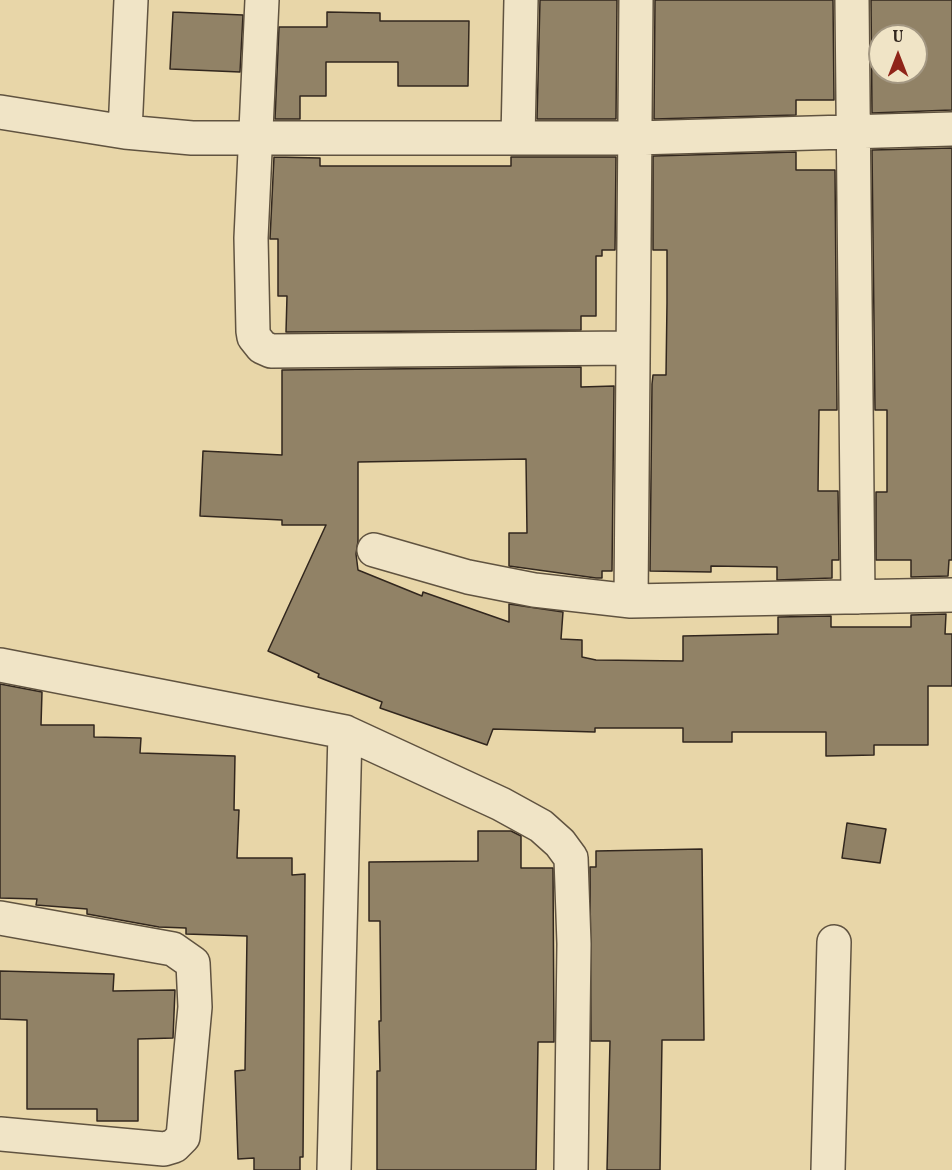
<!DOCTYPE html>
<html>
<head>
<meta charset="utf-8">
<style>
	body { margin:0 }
	#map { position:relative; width:952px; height:1170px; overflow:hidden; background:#e8d6a8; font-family:Vollkorn,serif }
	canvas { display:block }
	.north { position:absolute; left:868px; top:24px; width:60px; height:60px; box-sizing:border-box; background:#f0e4c6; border:2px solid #a49883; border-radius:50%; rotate:0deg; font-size:16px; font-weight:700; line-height:24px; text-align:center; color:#32271e }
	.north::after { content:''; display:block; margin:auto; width:21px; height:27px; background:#8f2418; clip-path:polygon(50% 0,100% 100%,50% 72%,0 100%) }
</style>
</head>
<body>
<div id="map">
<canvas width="952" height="1170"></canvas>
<div class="north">U</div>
</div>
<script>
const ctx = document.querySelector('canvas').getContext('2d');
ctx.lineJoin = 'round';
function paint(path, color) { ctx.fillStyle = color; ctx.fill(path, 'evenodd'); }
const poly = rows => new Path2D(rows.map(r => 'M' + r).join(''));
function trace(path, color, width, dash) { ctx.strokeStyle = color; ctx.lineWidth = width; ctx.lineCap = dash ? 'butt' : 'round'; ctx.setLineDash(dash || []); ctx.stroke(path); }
const building = poly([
	[540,0,617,0,616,119,537,119,540,0],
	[655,0,833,0,834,100,796,100,796,115,654,119,655,0],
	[871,0,952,0,952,110,872,113,871,0],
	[880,36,916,36,916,72,880,72,880,36],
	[173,12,243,15,240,72,170,69,173,12],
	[327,12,380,13,380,21,469,21,468,86,398,86,398,62,326,62,326,96,300,96,300,119,275,119,279,27,327,27,327,12],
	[952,148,952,560,949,560,948,576,911,577,911,560,876,560,876,492,887,492,887,410,875,410,872,150,952,148],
	[796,152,796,170,835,170,837,410,819,410,818,491,838,491,839,560,832,560,832,578,777,580,777,567,711,566,711,572,650,571,652,384,653,375,666,375,667,303,667,250,653,250,653,156,796,152],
	[274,157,320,158,320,166,511,166,511,157,616,157,615,250,602,250,602,256,596,256,596,316,581,316,581,330,286,332,287,296,278,296,278,239,270,239,274,157],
	[581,367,581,387,614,386,612,571,602,571,602,578,596,578,509,566,509,533,527,533,526,459,358,462,358,541,356,554,358,570,422,596,423,592,509,622,509,604,563,612,561,639,582,640,582,657,596,660,683,661,683,636,778,634,778,617,831,616,831,627,911,627,911,615,946,614,945,634,952,634,952,686,928,686,928,745,874,745,874,755,826,756,826,732,732,732,732,742,683,742,683,728,595,728,595,732,493,729,487,745,380,708,382,702,318,677,319,674,268,651,326,525,282,525,282,520,200,516,203,451,282,455,282,370,581,367],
	[0,684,42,692,41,725,94,725,94,737,141,738,140,753,235,756,234,810,239,810,237,858,292,858,292,875,305,874,303,1157,300,1157,300,1170,254,1170,254,1158,238,1159,235,1071,245,1070,247,936,186,934,186,928,159,927,87,914,87,909,36,905,37,899,0,898,0,684],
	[847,823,886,829,880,863,842,858,847,823],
	[478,831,511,831,521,836,521,868,553,868,554,1042,538,1042,536,1170,377,1170,377,1071,380,1071,379,1021,381,1021,380,921,369,921,369,862,478,861,478,831],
	[702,849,704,1040,662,1040,660,1170,607,1170,610,1041,591,1041,590,867,596,867,596,851,702,849],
	[0,971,114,974,113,991,175,990,173,1038,138,1039,138,1121,97,1121,97,1109,27,1109,27,1020,0,1019,0,971]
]);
paint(building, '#918266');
trace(building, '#32271e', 1.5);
const minor = poly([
	[262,0,251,238,253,331,254,337,262,347,271,351,633,348],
	[852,0,858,597],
	[0,112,125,132,192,138,636,138,952,129],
	[125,132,131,0],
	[518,138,521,0],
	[374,550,468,577,534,590,631,601,952,595],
	[631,601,636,0],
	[0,665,345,732,334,1170],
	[345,732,501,804,541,826,560,843,571,858,574,944,571,1170],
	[0,918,173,949,193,963,195,1007,183,1137,174,1146,164,1149,0,1134],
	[828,1170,834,942]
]);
trace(minor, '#605340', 36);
trace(minor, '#f0e4c6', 33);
</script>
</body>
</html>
